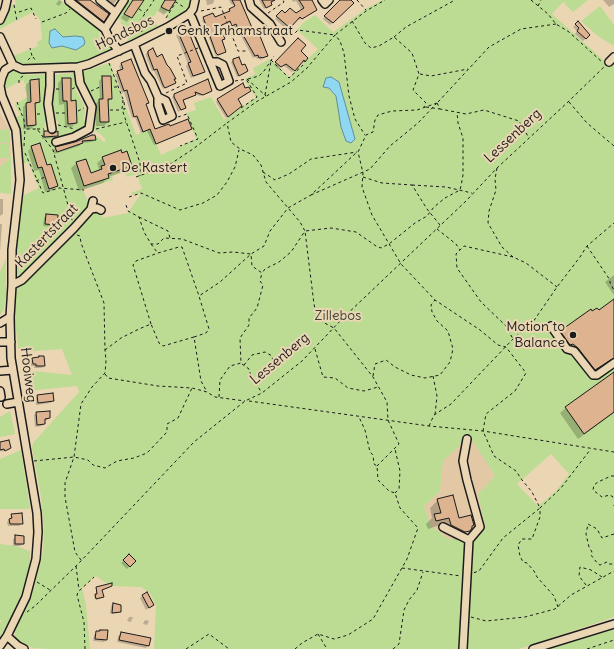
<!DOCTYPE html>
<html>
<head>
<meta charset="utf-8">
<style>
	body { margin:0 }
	canvas { display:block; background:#ebd6b4 }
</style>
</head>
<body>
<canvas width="614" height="649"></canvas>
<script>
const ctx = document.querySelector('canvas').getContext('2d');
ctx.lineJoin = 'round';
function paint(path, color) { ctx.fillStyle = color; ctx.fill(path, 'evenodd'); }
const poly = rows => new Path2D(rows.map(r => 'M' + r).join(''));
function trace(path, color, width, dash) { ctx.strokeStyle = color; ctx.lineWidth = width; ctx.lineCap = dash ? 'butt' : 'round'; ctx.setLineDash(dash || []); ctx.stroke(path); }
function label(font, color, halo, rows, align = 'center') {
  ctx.font = font + ' Delius,sans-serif'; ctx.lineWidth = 4; ctx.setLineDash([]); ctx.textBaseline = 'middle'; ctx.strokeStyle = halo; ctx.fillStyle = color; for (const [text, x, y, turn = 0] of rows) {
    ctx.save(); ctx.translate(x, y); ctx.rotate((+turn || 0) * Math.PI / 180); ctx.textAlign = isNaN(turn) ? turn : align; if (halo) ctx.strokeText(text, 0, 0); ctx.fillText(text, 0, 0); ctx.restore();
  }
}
paint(poly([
	[0,113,10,129,11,156,0,167],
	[469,434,495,476,478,494,485,526,472,542,460,539,448,539,431,526,424,506,440,491,443,461,455,450]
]), '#e3c8a6');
paint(poly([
	[15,0,60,0,98,27,100,38,104,37,112,47,113,50,97,58,76,64,28,66,20,65,15,61,13,56,38,46,37,42,42,39,40,20,33,12,0,29,0,24,10,5,16,4],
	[128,0,191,0,191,2,189,9,171,20,166,17,167,14,159,9,151,21,159,26,126,42,132,33,120,23,122,21,116,17],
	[382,0,588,0,573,12,563,2,552,14,609,65,614,60,614,617,519,649,466,649,472,572,465,570,459,649,154,649,156,606,150,593,141,587,110,586,96,576,82,588,86,605,90,649,48,649,34,648,21,644,15,637,15,630,34,588,43,552,44,531,41,497,32,448,33,443,79,392,77,386,27,391,22,370,72,375,62,349,21,352,18,348,15,320,15,290,19,285,32,275,93,211,101,211,103,218,128,213,141,193,132,195,131,193,142,189,137,174,127,177,125,171,112,176,113,180,83,189,89,205,84,214,28,272,16,280,15,277,15,245,22,196,39,188,28,162,23,164,19,130,14,118,20,115,15,104,28,97,24,87,26,86,23,80,3,90,3,84,8,73,10,70,14,70,23,72,26,75,47,74,48,118,45,123,45,136,54,135,54,143,57,151,80,143,84,137,97,136,104,142,106,141,102,135,95,131,92,125,96,113,95,103,85,86,81,72,110,63,136,135,150,129,161,155,196,139,186,113,196,110,194,103,211,97,224,120,256,97,245,80,246,78,255,74,253,68,270,59,289,77,318,49,297,30,304,22,315,15,333,32,367,8],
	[331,77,339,82,355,139,351,143,346,141,341,127,336,96,329,88,323,87],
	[469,435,495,476,478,494,485,526,473,542,460,539,448,539,431,526,424,506,440,491,443,461,455,450],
	[551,454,569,474,555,492,538,506,517,484],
	[600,6,614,25,614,46,599,37,581,21],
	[75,73,79,87,75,89,84,105,85,113,83,119,86,120,86,122,83,127,75,132,64,135,58,136,58,123,52,111,50,99,52,75],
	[9,129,10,143,0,143,0,130],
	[0,144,10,144,10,157,11,156,11,194,0,193,0,167,10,158,0,158],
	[6,258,6,294,4,310,0,315,0,272],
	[10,411,15,434,0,437,0,417],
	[21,450,30,509,0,509,0,459],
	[0,544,16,546,30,551,30,562,24,588,12,615,0,637,0,623,2,621,0,620],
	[614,626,614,649,546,649]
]), '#bcdb93');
const water = poly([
	[55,29,63,37,75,36,83,37,85,42,84,45,76,50,62,46,52,48,49,43,50,31,55,29],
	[331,77,339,82,355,139,351,143,346,141,341,127,336,96,329,88,323,87,326,78,331,77]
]);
paint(water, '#90d8f2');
trace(water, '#628d9c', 1);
paint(poly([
	[59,0,62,2,59,6,56,4],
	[69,0,89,0,103,21,99,25],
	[98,0,117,0,110,8],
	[132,0,142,0,127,22,121,18],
	[165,0,175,0,164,15,158,11],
	[206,0,214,0,214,2,212,4,207,5],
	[229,0,239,0,253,31,267,55,264,58,260,60,259,58,257,59,256,57,253,58,241,36,239,37,234,26,230,28,228,23,219,27,224,39,221,41,225,52,216,57,202,20,204,18,214,18,228,13,230,10,237,6,231,4],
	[259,0,269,0,271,5,264,9],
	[292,0,311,0,313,12,299,20,297,18,287,30,275,19,282,11,285,14,296,15,302,11,296,1,293,2],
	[342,0,350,0,353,3,330,25,323,19],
	[603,0,614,0,614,4,609,7],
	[578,22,589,35,583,41,575,34,577,31,573,27],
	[179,33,204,72,202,74,191,78,186,66,188,64,176,35],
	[298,40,299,52,305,61,303,63,301,62,292,72,283,65,278,69,274,65],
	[148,51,156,58,173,80,175,83,172,85,163,89,154,71,152,71,146,56,146,54],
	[234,60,246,71,241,75,237,77,231,62],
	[121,64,147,103,145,105,154,130,191,129,189,131,154,145,147,131,141,133,135,117,132,118,124,92,122,93,115,74,121,71,119,66],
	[103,77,111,99,107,103,108,122,104,126,96,126,95,104,100,100,99,81],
	[62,79,76,123,72,127,65,127,64,104,59,105,58,83],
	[30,81,39,102,34,106,35,125,31,129,23,129,23,107,27,103,26,85],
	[207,81,210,91,208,93,200,96,195,94,192,97,182,101,185,108,178,112,172,97,175,95],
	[245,90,250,91,237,100,239,108,226,118,216,102,218,99],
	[45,132,52,135,57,136,55,138,42,139,42,135],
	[94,136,94,140,92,142,82,143,79,146,54,154,53,150,56,148],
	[32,147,46,166,56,186,53,190,45,192,39,170,34,171,28,151],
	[103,158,131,165,126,171,108,177,103,183,79,191,71,168,77,163,90,174,97,172,99,169,97,163],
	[0,199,3,199,3,214,0,216],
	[46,215,56,224,54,227,43,226,44,218],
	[0,224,2,224,0,252],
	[614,275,614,295,605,282],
	[614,302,614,361,610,364,605,364,590,375,573,353,556,337,561,331,592,312,598,311],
	[33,359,44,366,42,368,34,368,34,366,31,366,30,361],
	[614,374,614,413,578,439,560,413,566,408],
	[38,396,53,401,50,403,36,405,35,398],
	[36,413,49,418,47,420,44,421,44,424,42,426,35,427,34,415],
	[0,443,10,448,2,452,2,451,0,451],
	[438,500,458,519,471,527,461,539,456,540,443,533,440,525,428,529,426,524,432,518,430,508],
	[12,515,22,523,19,526,8,526,7,522],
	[16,536,23,537,23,544,20,546,13,546,13,539],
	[129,555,135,561,127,569,121,563],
	[111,586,101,590,102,598,95,599,94,596,96,595,96,588],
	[143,596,153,605,146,610,140,598],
	[113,604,120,611,118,613,110,614,111,606],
	[129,617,133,617,131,622,127,621],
	[145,620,149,621,147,625,143,624],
	[100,631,106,640,104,642,93,641,94,635],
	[121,633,148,646,146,648,117,642,118,636]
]), '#0003');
const building = poly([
	[76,0,90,0,109,14,104,22,76,0],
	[133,0,144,0,132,18,124,14,133,0],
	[165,0,176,0,169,11,161,7,165,0],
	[232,0,240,0,253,30,255,29,258,31,268,56,262,58,261,57,259,58,258,55,255,56,243,35,241,36,236,24,232,26,230,21,220,26,225,39,222,40,226,52,218,55,216,53,203,17,213,13,215,17,230,11,229,9,235,6,232,0],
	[262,0,275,0,271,2,272,5,266,8,262,0],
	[299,0,312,0,317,10,302,19,300,17,290,28,276,16,282,10,285,13,290,8,296,13,304,8,299,0],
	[340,0,351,0,354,3,333,23,324,16,340,0],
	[578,21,590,35,586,39,577,31,579,28,575,24,578,21],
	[187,28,205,72,193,76,188,63,191,62,178,32,187,28],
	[298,38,306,45,301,51,308,58,305,62,304,60,295,71,286,64,281,67,275,62,298,38],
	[153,48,157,57,162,54,167,65,170,68,176,79,174,79,176,83,165,88,163,85,157,69,154,70,148,54,148,51,153,48],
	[239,57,242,65,245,64,248,71,239,76,233,62,233,59,239,57],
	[131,59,149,103,146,104,155,129,169,124,170,126,188,119,192,129,156,144,150,129,143,132,137,116,134,117,127,90,124,91,117,71,123,69,121,63,131,59],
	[102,76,111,76,112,99,108,99,109,122,100,122,99,99,103,99,102,76],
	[62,78,71,78,71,101,76,100,77,123,68,124,67,101,63,101,62,78],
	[39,79,40,102,35,103,36,125,27,126,26,103,31,102,30,80,39,79],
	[208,79,212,91,203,95,195,92,196,95,183,100,186,108,181,110,174,97,174,94,208,79],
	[243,83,245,88,249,87,251,91,238,99,242,106,228,117,217,99,243,83],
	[44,131,48,131,52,134,58,131,58,136,44,137,44,131],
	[92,135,95,135,96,140,82,141,83,143,57,152,55,147,75,142,92,135],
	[40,143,47,165,51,164,58,186,49,189,42,167,38,168,31,146,40,143],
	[121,150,122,153,127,151,132,166,108,174,109,178,84,186,76,162,86,159,91,173,102,169,101,166,105,165,102,157,121,150],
	[46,214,58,215,57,225,45,224,46,214],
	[614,299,614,358,595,370,578,348,573,344,570,345,560,331,591,309,592,311,597,308,599,310,614,299],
	[39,356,44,356,45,366,36,366,36,364,33,364,32,358,39,357,39,356],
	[614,372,614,412,584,434,565,407,614,372],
	[53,393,54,401,38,403,37,395,53,393],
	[50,411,50,418,45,419,45,424,37,425,36,412,50,411],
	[9,440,11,448,5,451,4,449,0,450,0,442,9,440],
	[453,495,459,518,471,515,474,525,472,526,472,528,470,531,465,532,451,525,449,518,436,521,434,514,441,513,437,499,453,495],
	[22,513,23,524,10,524,9,519,12,518,11,514,22,513],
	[15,535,24,536,24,544,15,544,15,535],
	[129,554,136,561,130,567,123,560,129,554],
	[112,583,112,586,102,590,104,597,96,599,95,594,97,594,96,587,112,583],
	[147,592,154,605,149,608,142,595,147,592],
	[113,603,121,605,121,612,112,613,113,603],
	[100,630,108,630,107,640,95,639,96,631,100,631,100,630],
	[121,632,151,638,149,646,119,640,121,632]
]);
paint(building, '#ddb390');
trace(building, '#1c1c1c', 1);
const minor = poly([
	[70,0,69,1,105,29],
	[100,0,115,12],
	[249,0,251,7,270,24,281,42],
	[322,0,325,4,329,0],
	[189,14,192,18,220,86,229,81,223,65,217,62,210,62],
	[0,20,5,9,7,0],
	[0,37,13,65],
	[134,44,145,73,151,81,158,97,158,105,163,120,172,116,166,101,158,97],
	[119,51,109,38,105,29,124,0],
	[609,62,614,57],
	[13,65,22,69,78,67,89,64,134,44,168,27,189,14,193,9,195,0],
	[50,69,50,86,48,104,52,129],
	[56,142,74,137,89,129,92,107,80,83,78,67],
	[91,209,97,208,101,210],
	[12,285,22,280,74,228,91,209,93,201],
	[0,323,10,317],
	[551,326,567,349,574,351,593,375,597,375,614,363],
	[0,342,11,342],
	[0,371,13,370],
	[0,391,1,397],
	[7,404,18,402],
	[443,527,469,540],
	[7,636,18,646,24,649],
	[0,646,7,636,26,597,36,559,38,532,37,513,11,358,10,317,12,285,12,250,20,180,16,130,2,96,0,86,2,77,5,70,13,65],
	[463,649,469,540,480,527,467,480,463,461,467,439],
	[533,649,614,624]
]);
trace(minor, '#1c1c1c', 10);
trace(poly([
	[357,0,366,10],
	[531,0,548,14,556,24,569,32,602,62],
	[14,5,17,21],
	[538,6,541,0],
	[139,9,145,13],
	[201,11,221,7,238,51,246,51],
	[19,12,31,8,36,19],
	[268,13,284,2,283,0],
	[166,18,176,2,185,8],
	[352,21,365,43,371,48,379,46,394,37,412,53,419,74,413,90,426,103,424,107],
	[42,22,66,13,70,9],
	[142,32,138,24,154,0],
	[118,37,122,40],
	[291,37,298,30,335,35,366,11,385,0],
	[394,37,406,27,455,0],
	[33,57,36,61],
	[28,60,32,56,30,48],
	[271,60,289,78,303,65],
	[109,63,123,99],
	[420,74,431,76,468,69],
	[248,79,259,76,264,71,274,56],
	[235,81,247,79,266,96],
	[19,83,19,79,23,76],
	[114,87,119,87],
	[56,89,61,89],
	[72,89,76,87],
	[91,91,102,86],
	[166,93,187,83,177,56,198,48],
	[265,95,271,61],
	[123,100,122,109,140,163,140,176],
	[17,102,24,120,25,129,37,129,53,150,72,220],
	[438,102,489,47,521,29,556,24],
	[569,102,587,123,614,146],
	[437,103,417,110,392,111,378,115,375,120,373,132,366,135,358,152,363,173,362,187,372,215,401,264,435,300,480,330,498,345,506,347,526,373,515,391,486,414,483,431,494,456,516,471,522,480,532,492,540,508,503,538,479,571,473,573],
	[437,103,440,109,466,114,484,110,519,121,529,138],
	[241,108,257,97,246,79],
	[123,109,125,109,124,102],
	[110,110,122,110],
	[78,111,84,108],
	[56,113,66,113],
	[37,114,42,114],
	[178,117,187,114,198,139,180,146],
	[58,125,75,129],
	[37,129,44,129],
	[96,129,126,122],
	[24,146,25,129],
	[25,153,43,193,59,188,84,190],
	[497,168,495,179,496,190,489,211,488,223,502,247,513,257,526,263,557,287],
	[263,172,275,180,289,174,311,159,357,152],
	[136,177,169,165,193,149,227,123],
	[363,177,382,183,412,185,427,209,440,225],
	[36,181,45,177],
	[412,185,446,187,472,193],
	[311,195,370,169,390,146,418,123,436,104],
	[129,197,141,193,180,210,203,203,217,195,227,182,235,167,239,150],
	[126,205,128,211,139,217,144,232,151,244,158,244,164,238,182,239,219,253,233,252,251,254,252,266,262,273,265,269,279,262,291,252,305,231,300,222,266,182,261,165,253,155,240,149,231,142,227,123,256,102,291,82,307,68,335,35,340,41,344,53,349,96,355,119,365,135],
	[139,217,168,231,170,238],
	[437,229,456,244,460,250],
	[77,235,80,236,81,243,104,303,105,350,106,361,105,373,92,387,81,404,74,457,65,483,65,497,75,552,81,560],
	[151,244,157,252],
	[587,246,610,280,610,283,614,290],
	[513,257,464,246,456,254,457,268,481,302,506,326,513,339],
	[151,324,133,265,136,261,158,253,179,247,182,247,199,296],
	[194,337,206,333,209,329,199,296,220,282,251,254,264,246,270,231,288,208,311,195,357,152],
	[315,349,323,377,335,378,348,388,364,391,378,387],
	[105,350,121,338,139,329,151,324,159,343,163,346,194,337,201,381,207,392],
	[242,364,249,369,251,376,262,393],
	[244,365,252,355,265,352,272,356,273,363,271,369,265,377,256,385],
	[105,374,108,378,158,386,192,388,207,392,215,397,245,401],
	[373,376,375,364,386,360,395,367,411,375,425,378,440,375,450,362,453,349,448,331,437,321,432,312,431,305,435,300],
	[433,376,437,396,435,415],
	[219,397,220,380,230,366,241,363,240,338,249,325,249,318,257,308,263,285,260,281,262,273],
	[249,401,429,426,483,431,614,452],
	[429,426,434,415,451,404,513,339,533,322,557,287,580,257,587,246,614,223],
	[34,461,74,457,88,460,93,465,105,468,117,461,134,458,147,453,167,432,167,424,178,418,192,388],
	[377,466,399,444,388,420,387,402,373,377,334,328,317,319,314,304,305,231,331,228,356,232,376,246,381,248,389,244,415,223,427,216,434,207,445,198,460,190,461,186,463,175,463,138,458,123,457,112],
	[614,476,611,476,598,482,594,485,593,490,602,497,610,495,613,497,614,500],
	[395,493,399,489,400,471,395,449],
	[614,505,614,506],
	[614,534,602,538,597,529,588,524,586,534,589,547,592,552,591,555,598,564,600,565,607,562,609,564,613,564,614,562],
	[76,566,79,590],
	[402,568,461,576],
	[37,582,50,590],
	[586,585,579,576,580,567,591,570,602,577],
	[558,607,554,596,537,577,534,571,527,563,523,562,520,556,518,545,522,539,532,539,540,517,540,508,561,488,590,450],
	[27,612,35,606,79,563,194,442,245,401,262,393,302,361,344,317,466,201,497,168,569,101,605,66],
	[471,617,486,621,525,617,555,609,571,595,614,571],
	[318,634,327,649],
	[85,649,84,622,77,595,78,592,94,577],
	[186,649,209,634,229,649],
	[295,649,302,643,318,634,334,639,348,635,373,619,407,559,418,528,400,508,395,493,389,491,378,480,377,466,374,464,373,455,370,452,365,430,359,417],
	[393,649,399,644,404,610,409,600,417,590,423,572],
	[587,649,614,640]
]), '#1c1c1c', 1, [3, 3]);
trace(minor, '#ebd6b4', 7);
trace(poly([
	[426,107,440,109]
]), '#1c1c1c', 1, [3, 3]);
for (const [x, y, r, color] of [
	[169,31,4,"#1c1c1c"],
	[113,168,4,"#1c1c1c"],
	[573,335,4,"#1c1c1c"]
]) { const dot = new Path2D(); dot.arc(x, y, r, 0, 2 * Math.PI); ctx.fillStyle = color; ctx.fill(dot); trace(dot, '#ebd6b4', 1.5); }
label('14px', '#1c1c1c', '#ebd6b4', [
	["Genk Inhamstraat",177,31],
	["De Kastert",121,168],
	["Motion to",565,327,"right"],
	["Balance",565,343,"right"]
], 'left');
label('14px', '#1c1c1c', '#ebd6b4', [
	["Hondsbos",125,33,-26],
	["Lessenberg",513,136,-43],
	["Kastertstraat",47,236,-46],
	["Lessenberg",280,359,-40],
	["Hooiweg",28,375,83]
]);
label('14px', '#3c4234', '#ebd6b4', [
	["Zillebos",338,316]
]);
</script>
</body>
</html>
